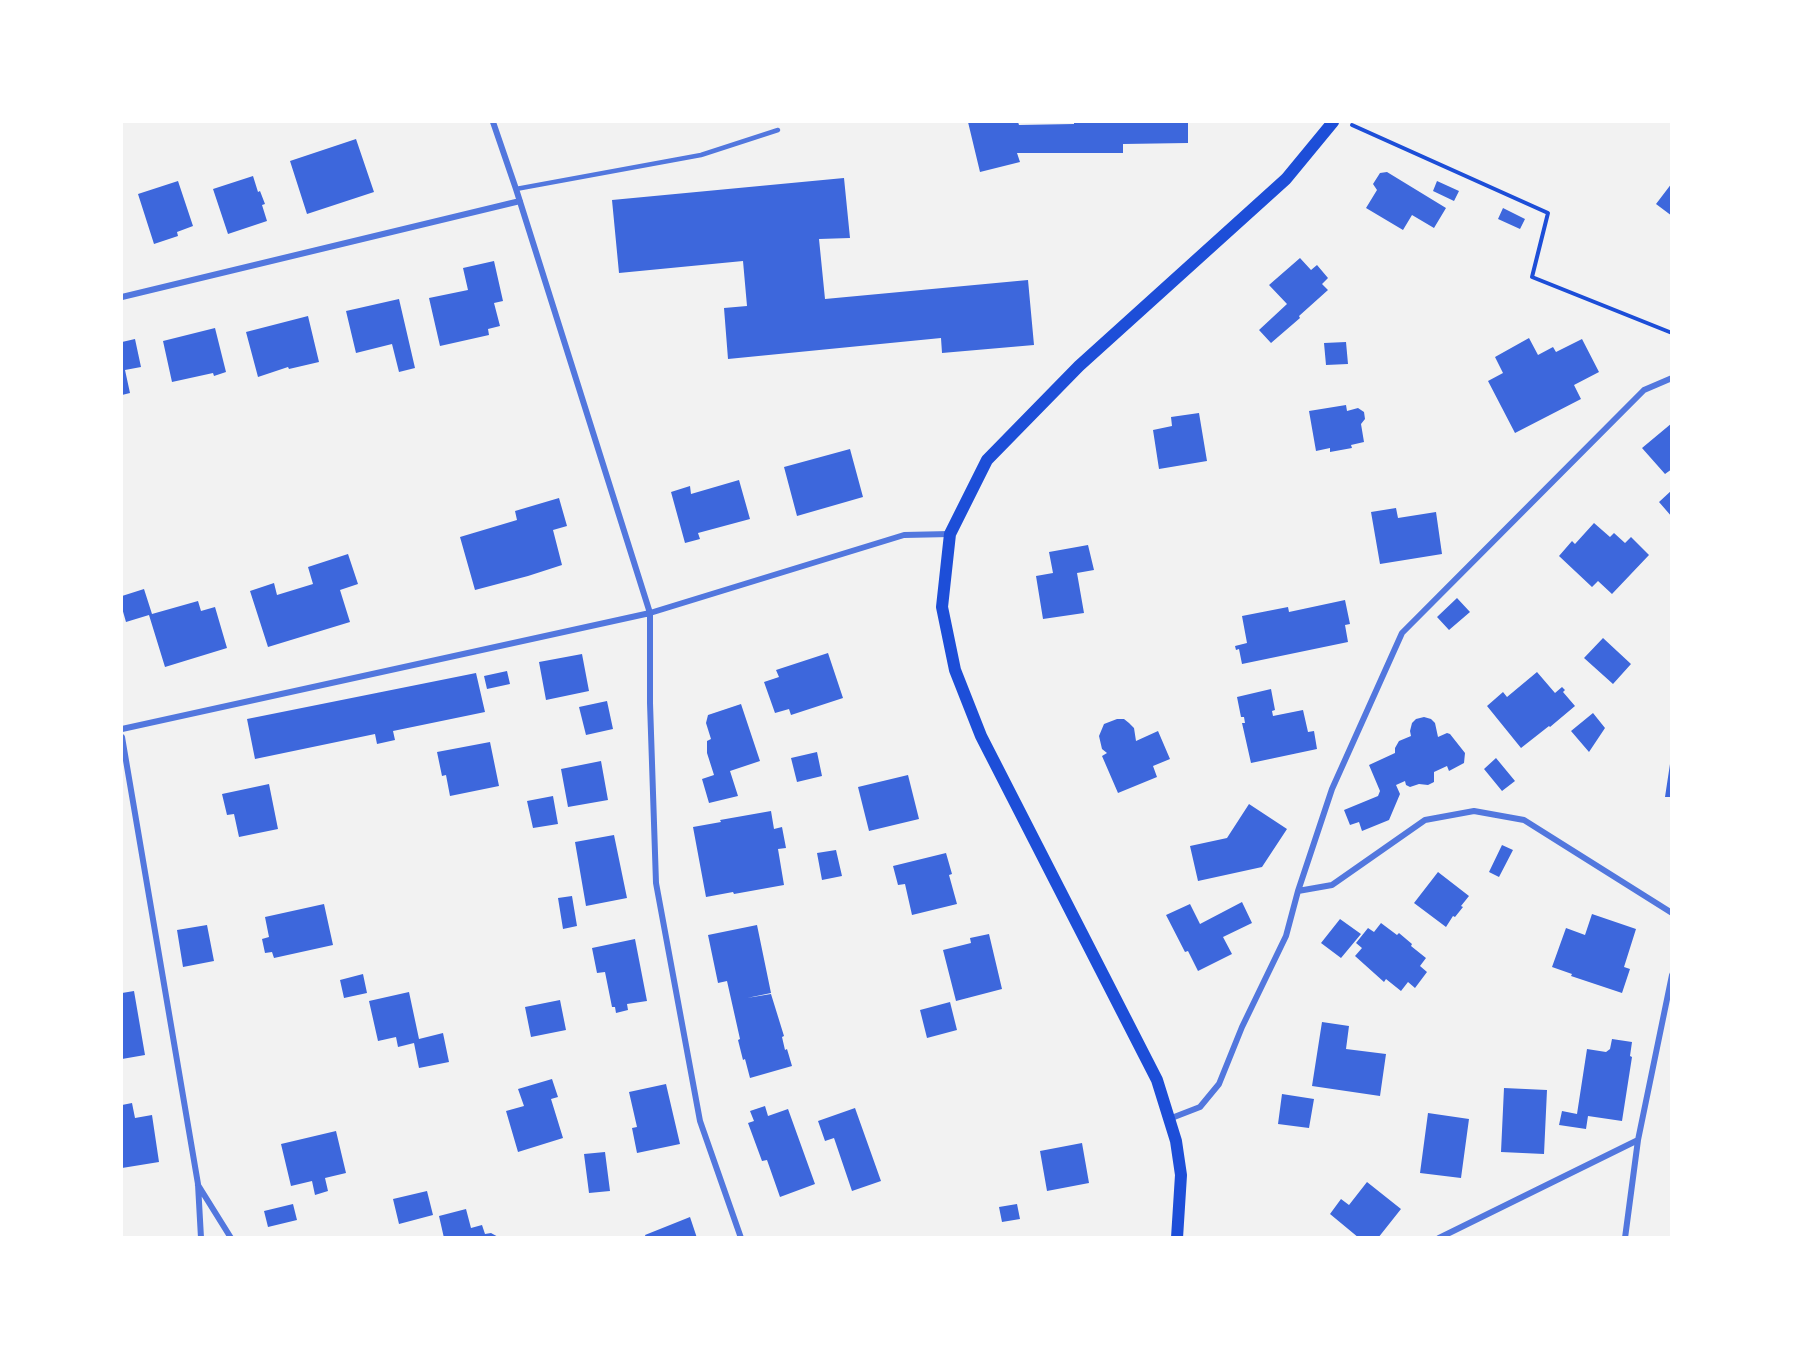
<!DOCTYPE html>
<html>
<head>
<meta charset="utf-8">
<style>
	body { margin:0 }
	#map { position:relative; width:1793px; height:1359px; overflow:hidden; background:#f2f2f2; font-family:Lora,serif }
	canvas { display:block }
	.frame { position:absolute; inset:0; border:123px solid #fff; pointer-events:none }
</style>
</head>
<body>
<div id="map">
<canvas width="1793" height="1359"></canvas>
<div class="frame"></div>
</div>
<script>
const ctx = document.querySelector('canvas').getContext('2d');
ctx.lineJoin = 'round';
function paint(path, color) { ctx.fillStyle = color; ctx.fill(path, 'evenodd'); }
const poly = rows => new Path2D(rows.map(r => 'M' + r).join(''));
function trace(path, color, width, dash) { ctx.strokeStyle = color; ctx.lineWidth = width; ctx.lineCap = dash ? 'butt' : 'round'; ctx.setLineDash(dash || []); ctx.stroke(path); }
paint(poly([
	[968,122,1018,122,1019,125,1074,124,1074,122,1188,122,1188,143,1123,144,1123,153,1017,153,1020,162,980,172],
	[356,139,374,192,307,214,290,161],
	[1387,172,1446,208,1434,228,1412,215,1403,230,1366,208,1377,190,1373,184,1380,173],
	[253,176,258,192,260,191,265,204,262,205,267,221,228,234,213,189],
	[844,178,850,238,819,239,825,299,1028,280,1034,345,942,353,941,338,728,359,724,308,747,306,743,261,619,273,612,200],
	[178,181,193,226,177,232,178,236,154,244,138,194],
	[1437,181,1459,191,1454,201,1433,191],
	[1672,183,1672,216,1656,204],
	[1503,208,1525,219,1520,229,1498,219],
	[1300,258,1311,270,1317,265,1328,278,1322,284,1328,290,1299,316,1300,318,1271,343,1259,330,1287,304,1269,285],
	[494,261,503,301,494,303,500,326,488,329,489,335,440,346,429,298,468,290,463,268],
	[399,299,415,368,399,372,392,344,356,353,346,311],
	[308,316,319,362,289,369,288,367,258,377,246,332],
	[215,328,226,372,214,376,213,373,172,382,163,341],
	[1529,338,1538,355,1553,347,1556,352,1582,339,1599,372,1574,385,1581,399,1515,433,1488,381,1503,373,1495,357],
	[135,339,141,367,125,370,130,393,122,395,122,342],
	[1346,342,1348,364,1326,365,1324,343],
	[1346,405,1347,411,1358,408,1364,412,1365,419,1361,424,1364,442,1351,445,1352,448,1330,452,1330,448,1316,451,1309,411],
	[1199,413,1207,461,1159,469,1153,430,1172,426,1171,417],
	[1672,423,1672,469,1665,474,1642,448],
	[850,449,863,497,797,516,784,467],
	[739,480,750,519,698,533,700,539,685,543,671,492,690,486,691,494],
	[1672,490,1672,517,1659,502],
	[559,498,567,526,553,530,562,565,528,576,475,590,460,537,517,520,515,511],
	[1396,508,1398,518,1436,512,1442,554,1380,564,1371,512],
	[1594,523,1610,537,1614,533,1625,543,1631,537,1649,555,1612,594,1598,581,1592,587,1559,556,1572,541,1575,544],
	[1088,545,1094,570,1077,573,1084,613,1043,619,1036,576,1053,573,1049,552],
	[348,554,358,584,340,590,350,622,268,647,250,591,274,583,277,595,313,584,308,567],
	[144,589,152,614,198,601,201,611,215,607,227,648,165,667,149,615,126,622,122,608,122,596],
	[1457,598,1470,612,1449,630,1437,617],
	[1345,600,1350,624,1345,625,1348,642,1242,664,1239,649,1236,650,1235,646,1247,643,1242,616,1288,607,1289,612],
	[1603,638,1631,664,1613,684,1584,658],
	[828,653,843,698,791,715,789,709,775,713,764,682,779,677,776,670],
	[582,654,589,691,546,700,539,662],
	[507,671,510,684,487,689,484,676],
	[1537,672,1555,693,1562,687,1565,690,1563,692,1575,706,1550,727,1549,726,1521,748,1487,706,1503,692,1507,697],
	[476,673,485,712,393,731,395,740,377,744,375,734,255,759,247,719],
	[1271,689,1275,710,1272,711,1273,716,1303,710,1308,732,1314,731,1317,749,1251,763,1242,723,1245,723,1244,717,1241,717,1237,697],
	[607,701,613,729,586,735,579,707],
	[741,704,760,761,730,771,738,796,709,803,702,779,714,775,707,753,707,741,711,739,706,723,708,715],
	[1593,713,1605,728,1589,752,1571,731],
	[1424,717,1431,719,1435,723,1438,737,1447,733,1450,734,1465,753,1464,763,1449,771,1447,766,1434,772,1434,782,1428,785,1419,784,1410,787,1406,785,1405,781,1396,785,1400,794,1389,820,1362,831,1359,822,1350,825,1344,810,1378,796,1380,791,1369,765,1395,753,1395,748,1399,741,1411,736,1410,731,1412,723,1416,719],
	[1117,719,1124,719,1129,723,1134,728,1136,741,1158,731,1170,759,1153,766,1157,777,1118,793,1102,756,1107,753,1102,749,1099,736,1104,724],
	[490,742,499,786,450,796,446,775,442,776,437,752],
	[817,752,822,776,797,782,791,758],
	[1496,758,1515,781,1502,791,1484,769],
	[601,761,608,800,568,807,561,769],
	[1670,764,1672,764,1672,797,1665,797],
	[908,775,919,819,869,831,858,787],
	[269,784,278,829,239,837,234,814,227,815,222,794],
	[553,796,558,824,533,828,527,801],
	[1249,804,1287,829,1262,867,1198,881,1190,846,1227,838],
	[771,811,774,829,782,827,786,848,778,849,784,885,734,894,733,892,706,897,693,827,721,822,720,820],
	[614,835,627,898,586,906,575,842],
	[1502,845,1513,850,1499,877,1489,872],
	[836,850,842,876,822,880,817,853],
	[946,853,952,874,949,875,957,904,912,915,905,884,898,885,893,866],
	[1438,872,1469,896,1461,906,1463,907,1455,917,1453,916,1446,927,1414,903],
	[572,896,577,926,563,929,558,898],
	[1242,902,1252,923,1223,937,1232,954,1198,971,1188,951,1185,952,1166,915,1190,904,1200,924],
	[324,904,333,945,274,958,272,952,265,953,262,939,269,937,265,917],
	[1592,914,1636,929,1624,967,1630,969,1622,993,1571,976,1572,974,1552,967,1566,928,1585,935],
	[1340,919,1361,934,1341,958,1321,943],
	[1381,923,1397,935,1399,933,1412,944,1411,946,1426,958,1420,966,1427,972,1415,988,1408,982,1401,991,1386,979,1384,982,1355,956,1362,948,1356,943,1368,928,1374,932],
	[207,925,214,961,183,967,177,930],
	[757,925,771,993,747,998,771,994,784,1036,782,1037,785,1050,787,1049,792,1066,750,1078,745,1059,743,1060,738,1040,740,1039,727,981,718,983,708,935],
	[989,934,1002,989,956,1001,943,950,971,943,970,938],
	[635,939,647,1001,627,1004,628,1010,616,1013,615,1007,612,1007,605,972,597,973,592,948],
	[363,974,367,993,344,998,340,980],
	[134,991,145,1055,122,1059,122,993],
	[409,992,419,1039,443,1033,449,1062,419,1068,414,1043,398,1047,396,1037,378,1041,369,1001],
	[560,1000,566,1030,531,1037,525,1007],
	[950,1002,957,1030,927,1038,920,1010],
	[1322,1022,1349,1026,1346,1049,1386,1054,1380,1096,1312,1086],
	[1612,1039,1632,1042,1630,1056,1632,1057,1622,1121,1588,1116,1586,1129,1559,1125,1562,1111,1577,1114,1587,1049,1606,1052,1610,1049],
	[552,1079,558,1097,551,1099,563,1138,518,1152,506,1111,524,1106,518,1089],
	[666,1084,680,1144,637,1153,632,1128,637,1127,629,1092],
	[1504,1088,1547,1090,1544,1154,1501,1152],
	[1282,1094,1314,1099,1309,1128,1278,1124],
	[132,1103,135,1118,152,1115,159,1162,122,1168,122,1105],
	[765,1106,768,1116,788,1109,815,1184,780,1197,767,1160,762,1161,748,1123,754,1121,750,1111],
	[855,1108,881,1181,852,1191,834,1138,825,1141,818,1121],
	[1428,1113,1469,1119,1461,1178,1420,1173],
	[336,1131,346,1173,325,1178,328,1191,315,1195,312,1181,291,1186,281,1144],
	[1082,1143,1089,1183,1047,1191,1040,1151],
	[605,1152,610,1191,589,1193,584,1154],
	[1367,1182,1401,1209,1378,1238,1359,1238,1330,1214,1341,1199,1349,1205],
	[427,1191,433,1215,399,1224,393,1199],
	[293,1204,297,1220,268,1227,264,1211],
	[1017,1204,1020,1219,1002,1222,999,1207],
	[466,1209,471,1228,482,1225,485,1234,491,1233,500,1238,444,1238,439,1216],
	[690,1217,697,1238,646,1238,645,1235]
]), '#3d67dc');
trace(poly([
	[1352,125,1548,213,1532,277,1672,333]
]), '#1d4ed8', 4);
trace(poly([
	[516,189,701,155,778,130]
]), '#5277de', 4.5);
trace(poly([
	[122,297,520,201],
	[122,729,650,613,516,189,493,122],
	[122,737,198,1184,201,1238],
	[1298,891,1332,789,1402,633,1644,390,1672,378],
	[1169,1119,1200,1107,1219,1084,1242,1027,1286,936,1298,891,1332,885,1425,820,1474,811,1524,820,1672,913],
	[198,1185,231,1238],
	[741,1238,700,1121,656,883,650,703,650,613,904,535,950,534],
	[1439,1238,1638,1140,1672,975],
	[1625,1238,1638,1140]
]), '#5277de', 6);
trace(poly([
	[1177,1238,1181,1175,1176,1141,1157,1080,981,736,955,670,942,607,950,534,987,460,1079,366,1286,179,1333,122]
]), '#1d4ed8', 12);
</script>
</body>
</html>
